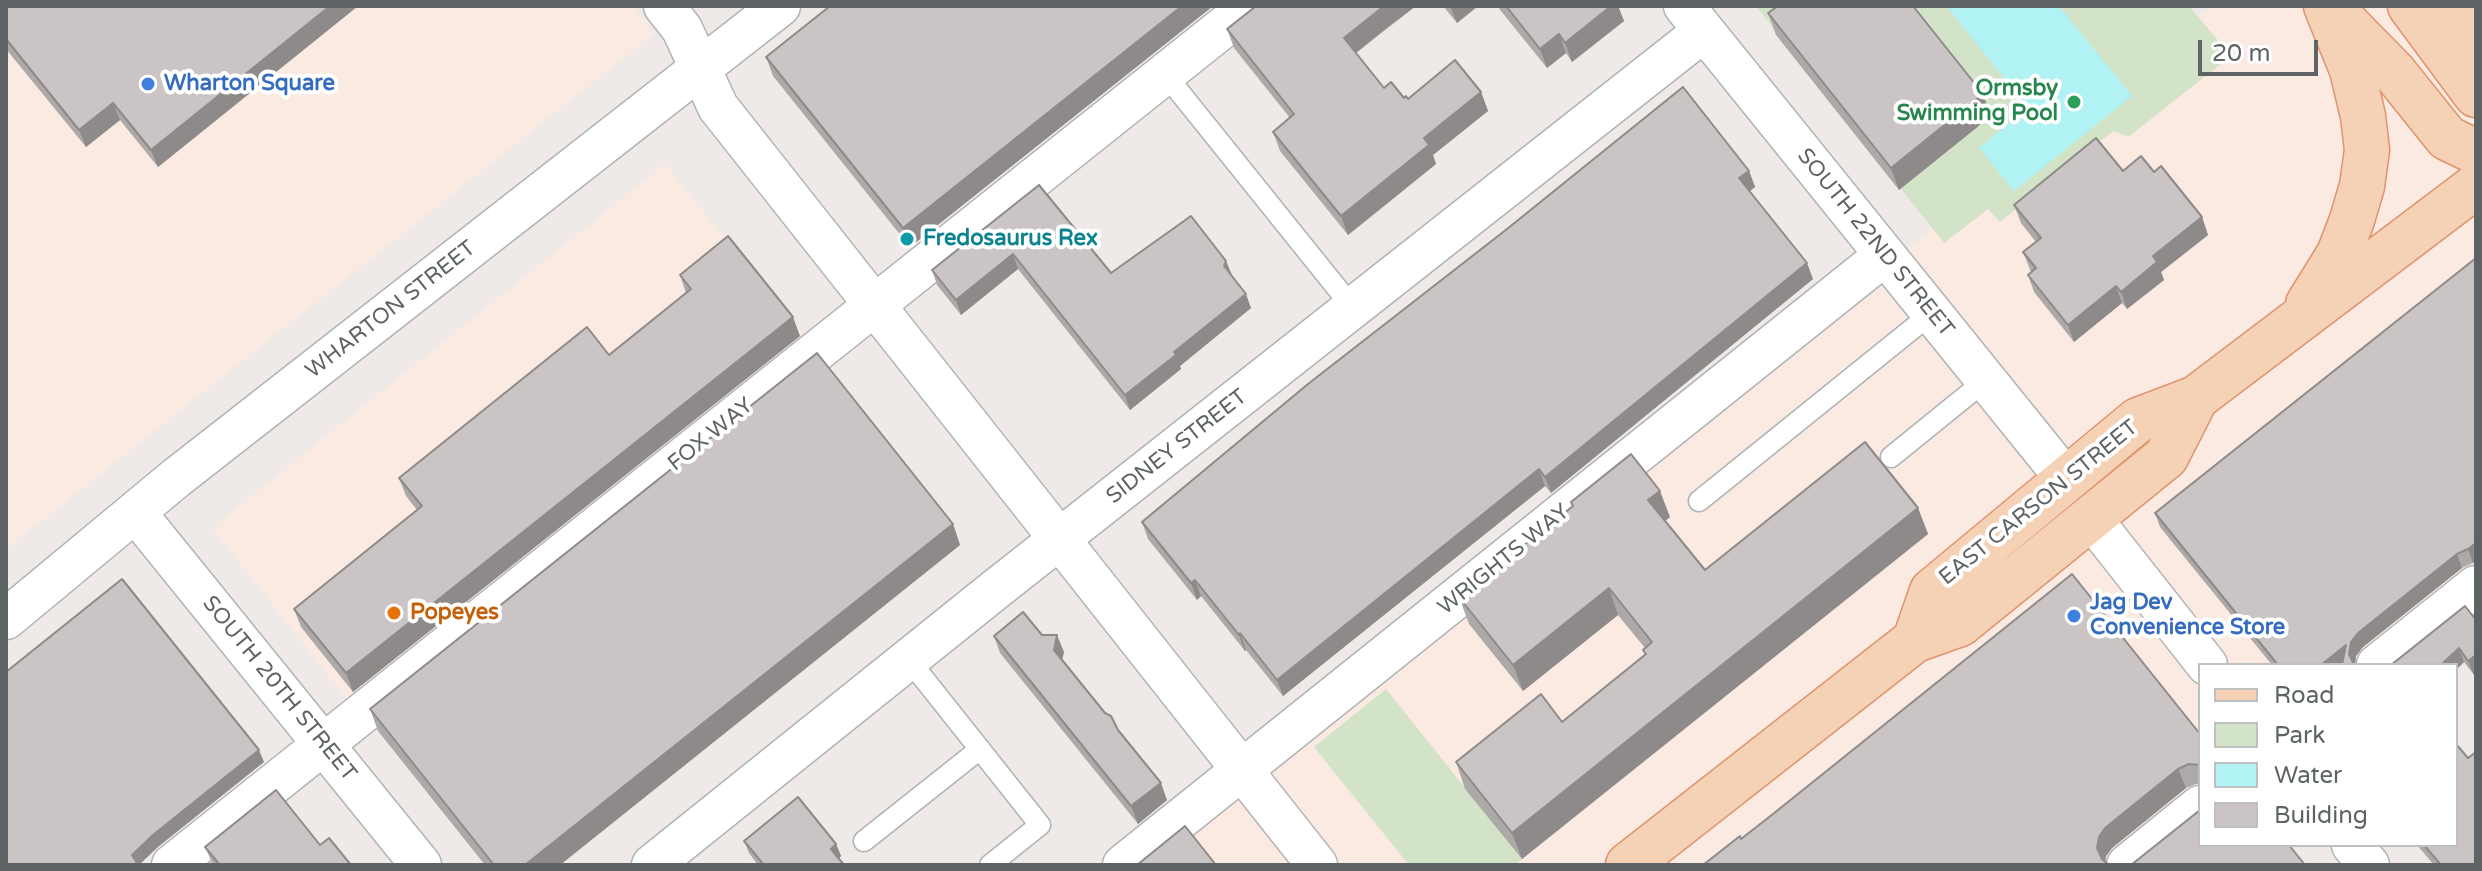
<!DOCTYPE html>
<html>
<head>
<meta charset="utf-8">
<style>
	body { margin:0 }
	#map { position:relative; width:2482px; height:871px; overflow:hidden; background:#efeae7; font-family:"Varela Round",sans-serif }
	canvas { display:block }
	.frame { position:absolute; inset:0; border:8px solid #5e6465; pointer-events:none }
	.legend { position:absolute; left:2198px; top:663px; width:260px; height:184px; box-sizing:border-box; background:#fff; border:2px solid #bfc1c1; margin:0; padding:10px 14px; list-style:none; font-size:24px; color:#5e6465 }
	.legend li { display:flex; align-items:center; gap:16px; height:40px }
	.legend b { width:40px; border:2px solid #bfc1c1 }
	.scale { position:absolute; left:2198px; top:40px; width:120px; height:36px; box-sizing:border-box; border:4px solid #5e6465; border-top:0; padding-left:10px; font-size:24px; line-height:28px; white-space:nowrap; color:#5e6465; -webkit-text-stroke:6px #fff; paint-order:stroke }
</style>
</head>
<body>
<div id="map">
<canvas width="2482" height="871"></canvas>
<div class="frame"></div>
<ul class="legend">
<li><b style="height:10px;background:#f5d2b5"></b>Road</li>
<li><b style="height:22px;background:#d2e3c7"></b>Park</li>
<li><b style="height:22px;background:#b1f2f5"></b>Water</li>
<li><b style="height:22px;background:#cac5c4"></b>Building</li>
</ul>
<div class="scale">20 m</div>
</div>
<script>
const ctx = document.querySelector('canvas').getContext('2d');
ctx.lineJoin = 'round';
function paint(path, color) { ctx.fillStyle = color; ctx.fill(path, 'evenodd'); }
const poly = rows => new Path2D(rows.map(r => 'M' + r).join(''));
function trace(path, color, width, dash) { ctx.strokeStyle = color; ctx.lineWidth = width; ctx.lineCap = dash ? 'butt' : 'round'; ctx.setLineDash(dash || []); ctx.stroke(path); }
function label(font, color, halo, rows, align = 'center') {
  ctx.font = font + ' "Varela Round",sans-serif'; ctx.lineWidth = 8; ctx.setLineDash([]); ctx.textBaseline = 'middle'; ctx.strokeStyle = halo; ctx.fillStyle = color; for (const [text, x, y, turn = 0] of rows) {
    ctx.save(); ctx.translate(x, y); ctx.rotate((+turn || 0) * Math.PI / 180); ctx.textAlign = isNaN(turn) ? turn : align; if (halo) ctx.strokeText(text, 0, 0); ctx.fillText(text, 0, 0); ctx.restore();
  }
}
paint(poly([
	[6,6,632,6,655,33,6,549],
	[2212,6,2476,6,2476,586,2377,665,2200,665,2200,806,2127,865,1138,865],
	[665,164,810,343,355,709,212,528]
]), '#faeae1');
paint(poly([
	[1756,6,2189,6,2231,56,2128,137,2113,131,2000,222,1988,209,1944,243],
	[1386,689,1522,859,1515,865,1409,865,1314,747]
]), '#d2e3c7');
paint(poly([
	[1953,6,2059,6,2132,96,2014,191,1979,148,2028,108,1949,9]
]), '#b1f2f5');
const lane = poly([
	[1165,74,1353,308],
	[1891,457,1986,380],
	[1699,501,1932,313],
	[909,660,1040,825,990,865],
	[864,841,980,749]
]);
const street = poly([
	[664,6,682,29,718,107,1317,865],
	[1684,6,2066,479],
	[136,513,421,865],
	[2091,518,2207,665],
	[6,619,176,478,780,6],
	[2377,665,2476,586],
	[2352,845,2369,865],
	[172,865,1250,6],
	[652,865,996,589,1704,31],
	[1123,865,1885,255],
	[2127,865,2200,806]
]);
const primary = poly([
	[2410,6,2476,95],
	[2442,6,2476,39],
	[2339,16,2394,72,2447,138,2476,152],
	[2308,304,2339,254,2352,220,2362,186,2367,150,2363,116,2352,70,2326,6],
	[1915,640,1932,591,2138,420,2196,398,2476,186],
	[1628,865,1915,640,1960,624,2166,457,2196,398]
]);
trace(lane, '#afb3b5', 23);
trace(street, '#afb3b5', 43);
trace(primary, '#e0936e', 47);
trace(lane, '#fff', 20);
trace(street, '#fff', 40);
trace(primary, '#f5d2b5', 44);
paint(poly([
	[6,6,358,6,158,167,120,120,86,147,6,49],
	[830,6,1213,6,910,247,773,76,766,57],
	[1256,6,1416,6,1356,53,1384,88,1404,98,1408,99,1481,92,1488,111,1433,155,1436,164,1348,235,1280,151,1273,132,1290,118,1234,48,1227,29],
	[1443,6,1478,6,1457,23],
	[1497,6,1618,6,1624,21,1572,62,1566,53,1547,68],
	[1768,13,1991,116,1899,190,1776,35],
	[1749,171,1755,187,1749,191,1813,279,1551,493,1545,486,1283,696,1246,650,1245,651,1201,596,1197,600,1148,539,1142,522,1507,229],
	[2123,171,2154,172,2202,217,2208,235,2161,272,2164,280,2127,309,2122,303,2074,342,2034,292,2028,275,2031,272,2023,252,2036,242,2021,223,2014,205],
	[1039,185,1111,273,1231,276,1251,308,1180,366,1181,369,1130,410,1018,269,961,315,937,285,932,270],
	[2476,258,2473,563,2462,568,2363,647,2356,656,2355,665,2272,665,2160,527,2155,513],
	[680,275,800,336,353,692,301,627,294,609,417,510,406,496,399,478,609,355,686,293],
	[1571,502,1670,517,1665,521,1705,570,1918,508,1928,534,1522,859,1465,789,1456,762,1562,722,1645,656,1643,650,1645,648,1618,615,1523,691,1469,624,1459,597,1572,507],
	[953,524,960,545,560,865,485,865,378,731,370,709],
	[2465,606,2474,675,2464,662,2456,670],
	[1042,635,1064,652,1062,660,1118,730,1167,800,1138,824,1000,653,994,636],
	[2200,734,2200,784,2196,784,2186,788,2112,848,2106,856,1741,839],
	[744,841,836,844,841,856,839,858,844,865,758,865,749,853],
	[320,845,351,865,213,865,205,847],
	[2417,845,2456,845,2476,865,2434,865]
]), '#aea9a9');
paint(poly([
	[330,6,358,6,158,167,151,150],
	[1182,6,1213,6,910,247,903,228],
	[1384,6,1416,6,1385,29,1351,57,1344,38],
	[1450,6,1478,6,1457,23],
	[1611,6,1618,6,1624,21,1572,62,1565,43],
	[1559,34,1566,53,1547,68,1540,49],
	[1481,92,1488,111,1433,155,1436,164,1348,235,1341,216,1424,138],
	[1983,94,1991,116,1899,190,1891,168],
	[113,103,120,120,86,147,79,130],
	[1749,171,1755,187,1745,195,1739,178],
	[2202,217,2208,235,2161,272,2164,280,2127,309,2121,292,2153,256],
	[1013,254,1018,269,961,315,956,300],
	[1226,261,1232,275,1224,266],
	[1807,263,1813,279,1551,493,1545,477],
	[2116,286,2122,303,2074,342,2068,325],
	[1246,294,1251,308,1180,366,1181,369,1130,410,1125,395,1174,352],
	[793,317,800,336,353,692,346,673],
	[1539,469,1545,486,1283,696,1277,680],
	[1660,491,1670,517,1658,526,1648,500],
	[1918,508,1928,534,1522,859,1512,833],
	[953,524,960,545,560,865,525,865],
	[2476,543,2476,561,2473,563,2468,549],
	[2457,554,2462,568,2363,647,2356,656,2355,665,2353,665,2349,654,2351,642,2358,633],
	[1195,580,1201,596,1197,600,1191,583],
	[1609,588,1618,615,1523,691,1513,665],
	[1240,633,1246,650,1245,651,1239,635],
	[1057,635,1064,652,1060,667,1054,650],
	[2346,645,2344,665,2321,665],
	[2459,648,2464,662,2456,670,2456,665,2441,665],
	[2476,655,2476,673,2474,675,2468,661],
	[259,750,264,762,158,847,139,865,132,855,153,835],
	[2178,769,2186,788,2112,848,2106,856,2105,865,2097,848,2099,837,2105,828],
	[1161,783,1167,800,1138,824,1131,806],
	[836,844,841,856,836,861,831,849]
]), '#8d8a89');
const building = poly([
	[6,6,330,6,151,150,113,103,79,130,6,39,6,6],
	[830,6,1182,6,903,228,766,57,830,6],
	[1256,6,1384,6,1344,38,1384,88,1391,82,1404,98,1406,96,1408,99,1455,60,1481,92,1424,138,1429,145,1341,216,1273,132,1294,114,1227,29,1256,6],
	[1506,6,1611,6,1565,43,1559,34,1540,49,1506,6],
	[1778,6,1913,6,1983,94,1891,168,1768,13,1778,6],
	[1683,87,1749,171,1739,178,1807,263,1545,477,1539,469,1277,680,1240,633,1239,635,1195,580,1191,583,1142,522,1308,384,1507,229,1683,87],
	[2096,138,2123,171,2141,156,2154,172,2161,166,2202,217,2153,256,2157,262,2121,292,2116,286,2068,325,2028,275,2036,268,2023,252,2041,238,2014,205,2096,138],
	[1039,185,1111,273,1191,216,1226,261,1224,266,1246,294,1174,352,1176,355,1125,395,1013,254,956,300,932,270,1039,185],
	[728,236,793,317,346,673,294,609,422,506,399,478,587,327,609,355,691,289,680,275,728,236],
	[2476,258,2476,543,2468,549,2457,554,2358,633,2351,642,2349,654,2354,665,2342,665,2346,645,2321,665,2278,665,2155,513,2476,258],
	[817,353,953,524,525,865,494,865,370,709,817,353],
	[1865,442,1918,508,1512,833,1456,762,1541,694,1562,722,1646,654,1643,650,1652,642,1609,588,1513,665,1459,597,1573,506,1571,502,1631,454,1660,491,1648,500,1705,570,1865,442],
	[2072,574,2200,734,2200,765,2189,764,2178,769,2105,828,2099,837,2097,848,2102,859,2109,865,1703,865,1740,836,1741,839,1773,814,2072,574],
	[122,579,259,750,153,835,132,855,138,865,6,865,6,672,122,579],
	[2465,606,2476,620,2476,655,2468,661,2459,648,2441,665,2391,665,2465,606],
	[1023,612,1042,635,1057,635,1054,650,1105,713,1111,716,1118,730,1161,783,1131,806,994,636,1023,612],
	[2456,744,2468,758,2476,752,2476,865,2441,865,2424,845,2456,845,2456,744],
	[276,790,320,845,329,838,351,865,220,865,205,847,276,790],
	[798,797,836,844,831,849,844,865,764,865,744,841,798,797],
	[2200,810,2200,845,2289,845,2305,865,2131,865,2200,810],
	[1185,826,1216,865,1137,865,1185,826]
]);
paint(building, '#cac5c4');
trace(building, '#8d8a89', 2);
for (const [x, y, r, color] of [
	[148,84,8,"#3f7fe0"],
	[2074,102,8,"#2e9e5b"],
	[907,239,8,"#0f9aa8"],
	[394,613,8,"#e8710a"],
	[2074,616,8,"#3f7fe0"]
]) { const dot = new Path2D(); dot.arc(x, y, r, 0, 2 * Math.PI); ctx.fillStyle = color; ctx.fill(dot); trace(dot, '#fff', 3); }
label('bold 22px', '#366cbe', '#fff', [
	["Wharton Square",164,84],
	["Jag Dev",2090,603],
	["Convenience Store",2090,628]
], 'left');
label('bold 22px', '#27864d', '#fff', [
	["Ormsby",2058,89],
	["Swimming Pool",2058,114]
], 'right');
label('bold 22px', '#0d838f', '#fff', [
	["Fredosaurus Rex",923,239]
], 'left');
label('22px', '#5e6465', '#fff', [
	["SOUTH 22ND STREET",1875,243,51],
	["WHARTON STREET",391,310,-38],
	["FOX WAY",711,435,-39],
	["SIDNEY STREET",1177,447,-38],
	["EAST CARSON STREET",2039,503,-39],
	["WRIGHTS WAY",1504,560,-39],
	["SOUTH 20TH STREET",279,689,51]
]);
label('bold 22px', '#c56008', '#fff', [
	["Popeyes",410,613]
], 'left');
</script>
</body>
</html>
